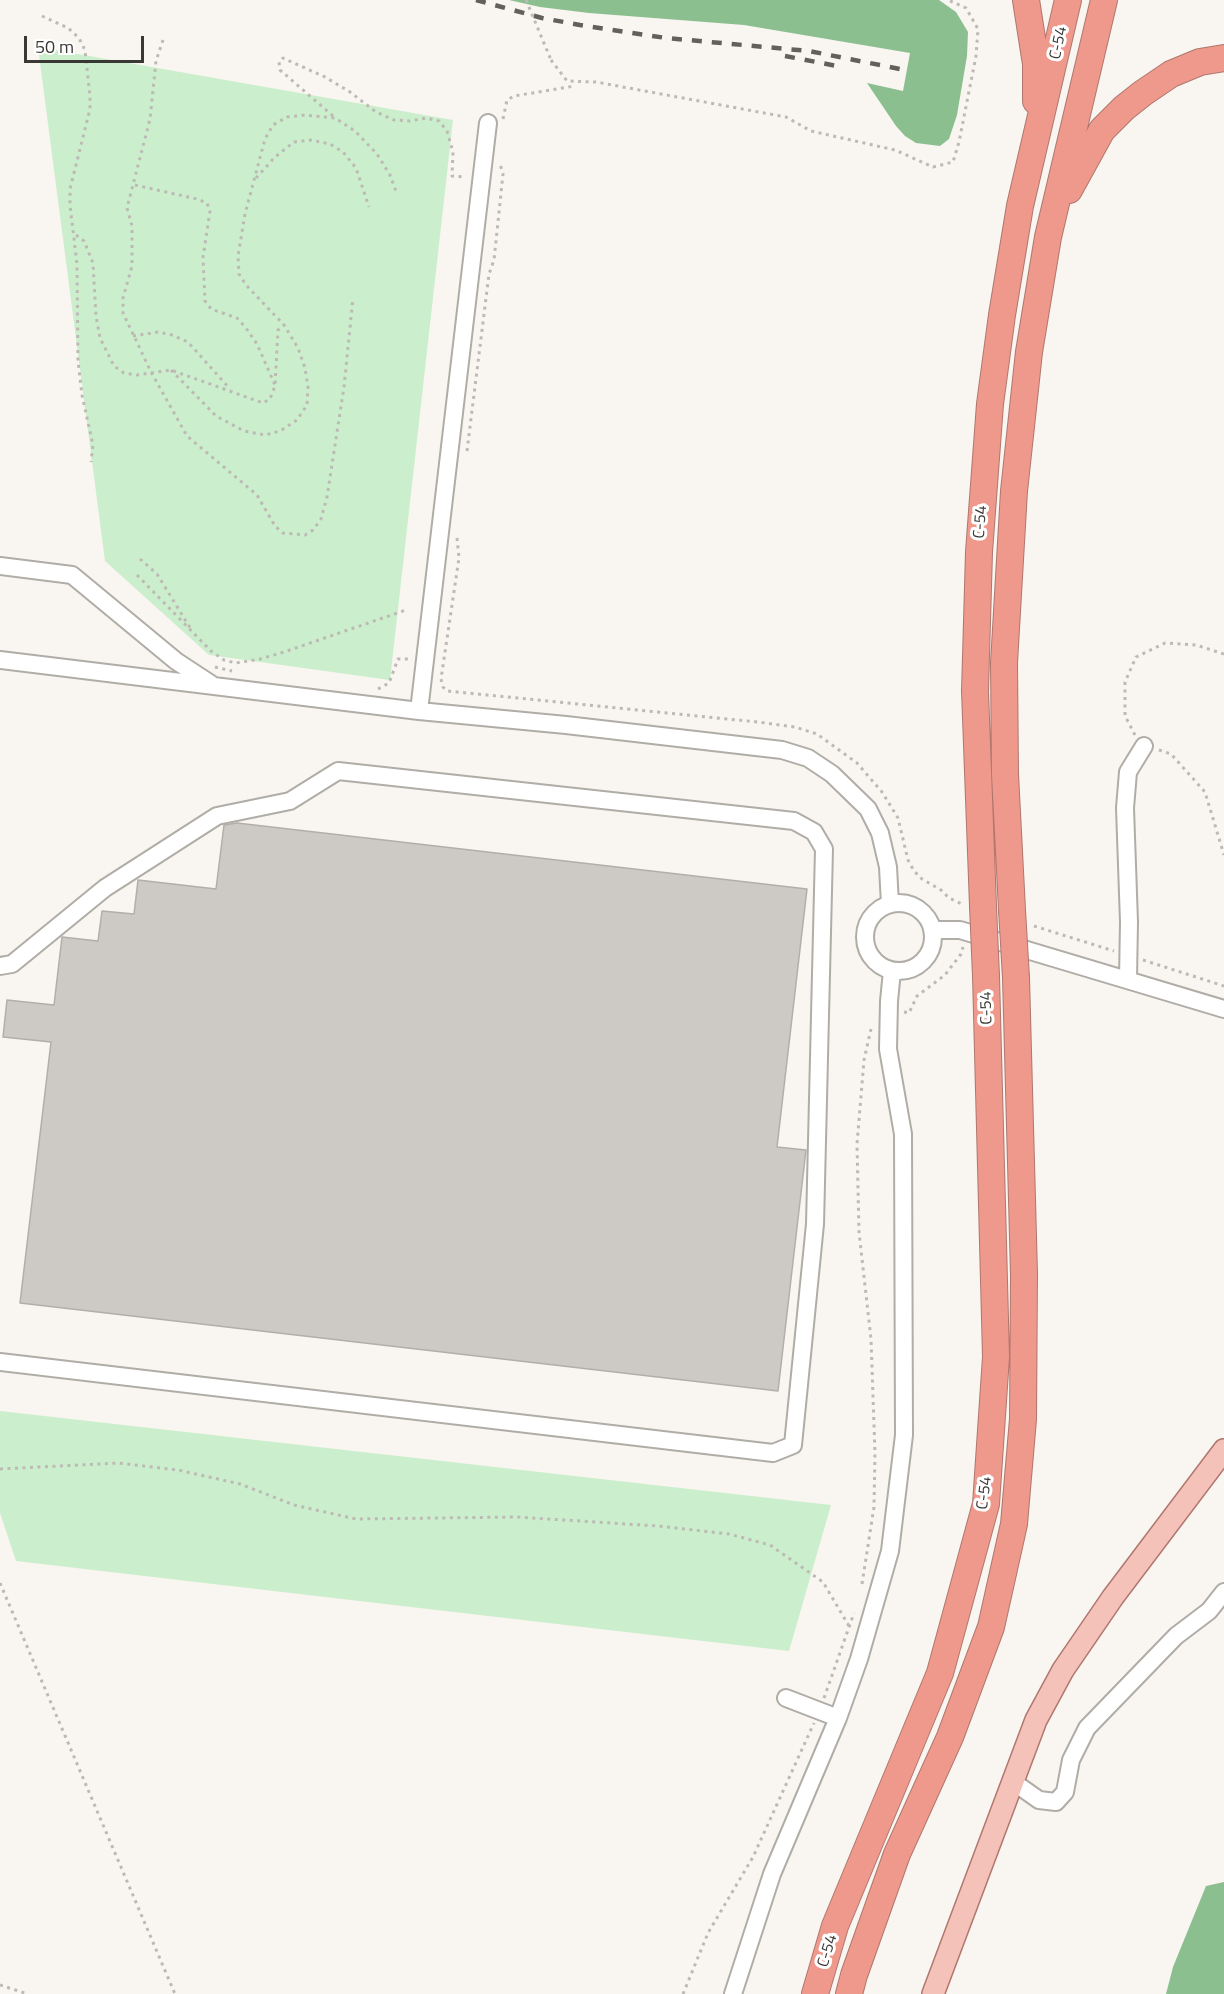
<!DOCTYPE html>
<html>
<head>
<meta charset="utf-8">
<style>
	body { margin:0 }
	#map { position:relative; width:1224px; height:1994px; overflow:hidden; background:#f9f5f0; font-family:"Titillium Web",sans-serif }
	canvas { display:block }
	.scale { position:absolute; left:24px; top:36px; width:120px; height:27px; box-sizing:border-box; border:3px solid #393835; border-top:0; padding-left:8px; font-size:18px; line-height:21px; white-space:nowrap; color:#393835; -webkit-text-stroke:4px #fff; paint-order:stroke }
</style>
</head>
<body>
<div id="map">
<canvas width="1224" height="1994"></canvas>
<div class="scale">50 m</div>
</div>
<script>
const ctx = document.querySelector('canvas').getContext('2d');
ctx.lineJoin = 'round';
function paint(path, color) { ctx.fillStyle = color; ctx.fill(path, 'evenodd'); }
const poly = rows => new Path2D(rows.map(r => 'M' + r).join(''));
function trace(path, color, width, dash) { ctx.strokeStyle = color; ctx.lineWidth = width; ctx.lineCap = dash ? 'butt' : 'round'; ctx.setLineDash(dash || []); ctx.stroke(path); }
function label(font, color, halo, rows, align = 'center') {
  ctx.font = font + ' "Titillium Web",sans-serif'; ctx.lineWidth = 6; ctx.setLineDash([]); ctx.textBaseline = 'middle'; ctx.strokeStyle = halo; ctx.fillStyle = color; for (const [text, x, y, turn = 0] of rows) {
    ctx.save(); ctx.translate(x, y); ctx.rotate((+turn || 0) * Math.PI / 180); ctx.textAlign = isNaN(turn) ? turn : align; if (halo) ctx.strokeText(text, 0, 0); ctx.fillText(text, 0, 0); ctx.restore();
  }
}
paint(poly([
	[38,47,453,120,390,680,209,655,105,561],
	[0,1411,831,1505,789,1651,16,1561,0,1513]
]), '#cbefcc');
paint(poly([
	[509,0,939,0,956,12,968,32,967,56,957,115,949,139,940,146,916,143,905,136,896,126,867,83,903,91,910,53,744,25,589,13,540,7],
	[1224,1882,1224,1994,1166,1994,1173,1967,1206,1886]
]), '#8cbf8f');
const building = poly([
	[237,823,807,889,777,1147,806,1150,778,1391,20,1303,51,1042,3,1037,7,1000,54,1005,62,937,98,941,102,911,134,914,138,880,216,889,224,825,237,823]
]);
paint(building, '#cdc9c4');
trace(building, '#b2afaa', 1.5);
const minor = poly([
	[0,566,72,575,176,661,211,684],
	[0,660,419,711,566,725,782,750,808,758,832,774,868,809,880,833,888,867,890,904],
	[419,711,488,123],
	'865 937a34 34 0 1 1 68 0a34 34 0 1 1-68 0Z',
	[932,930,960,930,1224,1009],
	[0,966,12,964,105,888,217,816,290,801,338,771,794,821,814,832,824,849,815,1224,793,1445,773,1453,0,1362],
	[1128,979,1129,922,1125,808,1128,772,1144,746],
	[786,1698,838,1718],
	[1012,1781,1039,1800,1056,1802,1065,1792,1071,1760,1087,1728,1176,1636,1209,1611,1224,1592],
	[733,1994,772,1874,838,1718,859,1659,890,1551,904,1435,903,1134,888,1049,889,1001,892,971]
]);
const major = poly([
	[933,1994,1036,1720,1063,1670,1113,1597,1224,1450]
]);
const highway = poly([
	[1026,0,1036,64,1036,101],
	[1069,190,1102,130,1124,108,1143,93,1171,74,1200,62,1224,58],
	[983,906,975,691,979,552,990,404,1002,315,1020,206,1068,0],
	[1012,910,1005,774,1004,663,1014,491,1029,352,1048,237,1104,0],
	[815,1994,835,1926,940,1673,986,1504,996,1357,986,976],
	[849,1994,854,1975,897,1854,950,1737,991,1627,1014,1524,1023,1419,1024,1274,1016,978]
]);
trace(minor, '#b0ada7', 20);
trace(major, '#af776e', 24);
trace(highway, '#af776e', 28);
trace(poly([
	[42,16,68,28,79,38,85,50,90,96,90,109,70,189,70,205,77,264,78,361,82,395,93,445,91,462],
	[163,40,156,61,150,119,127,208,132,226,132,266,123,298,123,313,151,372,187,436,257,495,275,526,283,533,305,535,313,530,321,519,327,497,344,387,353,298],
	[551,60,567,81,596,82,786,117,811,131,895,150,933,167,953,162,959,142,976,56,978,29,966,8,948,0],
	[333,116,280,70,279,62,283,58,325,77,350,92,376,112,394,120,410,121,426,118,439,121,447,131,453,152,452,176,465,177],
	[503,119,507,100,514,96,575,86],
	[256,178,275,157,294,142,311,140,330,144,343,152,356,168,369,207],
	[135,185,197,199,207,203,210,211,203,257,205,301,211,309,237,318,246,328,257,344,275,385],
	[76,235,84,241,93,263,96,316,100,338,114,366,124,373,137,375,171,370,263,403,270,399,275,386,278,330,284,325],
	[133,336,158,332,172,335,188,342,230,389],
	[171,370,216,416,244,431,265,435,280,431,297,420,307,405,308,387,305,368,298,348,284,325,246,285,239,274,238,256,245,214,265,139,273,125,287,117,305,115,335,118,355,131,377,154,390,175,397,194],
	[467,451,489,274,494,260,503,174,500,164],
	[457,538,459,558,441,679,443,687,447,691,758,722,795,727,817,734,857,763,882,792,898,818,908,860,914,871,922,879,941,890,949,898,962,904],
	[140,559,157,574,192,631],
	[137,575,211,651,224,660,236,663,260,659,284,652,406,610],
	[215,667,232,671],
	[378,689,389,683,398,659,410,659],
	[1135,735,1125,716,1125,682,1136,657,1165,643,1196,645,1224,654],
	[1159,750,1171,754,1205,792,1224,855],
	[1034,926,1114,951],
	[1143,960,1224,986],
	[904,1012,909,1013,917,996,945,975,961,954,963,947],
	[0,1469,118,1463,178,1470,240,1484,294,1505,356,1519,517,1517,658,1526,729,1534,770,1545,823,1582,849,1626],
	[0,1583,175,1994],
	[862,1584,874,1507,875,1453,871,1339,859,1232,857,1144,864,1060,871,1029],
	[824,1698,854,1613],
	[0,1985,28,1994],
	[683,1994,708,1933,753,1857,814,1723]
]), '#bdbab5', 3, [3, 4.5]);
trace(minor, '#fff', 16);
trace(major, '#f5c2ba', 21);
trace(highway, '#ef998c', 26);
trace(poly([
	[476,0,542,18,580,25,666,38,809,51,905,70],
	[785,56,837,66]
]), '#62605d', 4.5, [10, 10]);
const highwayBridge = poly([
	[983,906,986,976],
	[1012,910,1016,978]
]);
trace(highwayBridge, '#af776e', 28, []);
trace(poly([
	[526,0,551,60]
]), '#bdbab5', 3, [3, 4.5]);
trace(highwayBridge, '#ef998c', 26);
label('16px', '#393835', '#fff', [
	["C-54",1059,43,-78],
	["C-54",981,522,-86],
	["C-54",987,1008,-92],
	["C-54",985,1493,-83],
	["C-54",828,1951,-73]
]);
</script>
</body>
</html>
